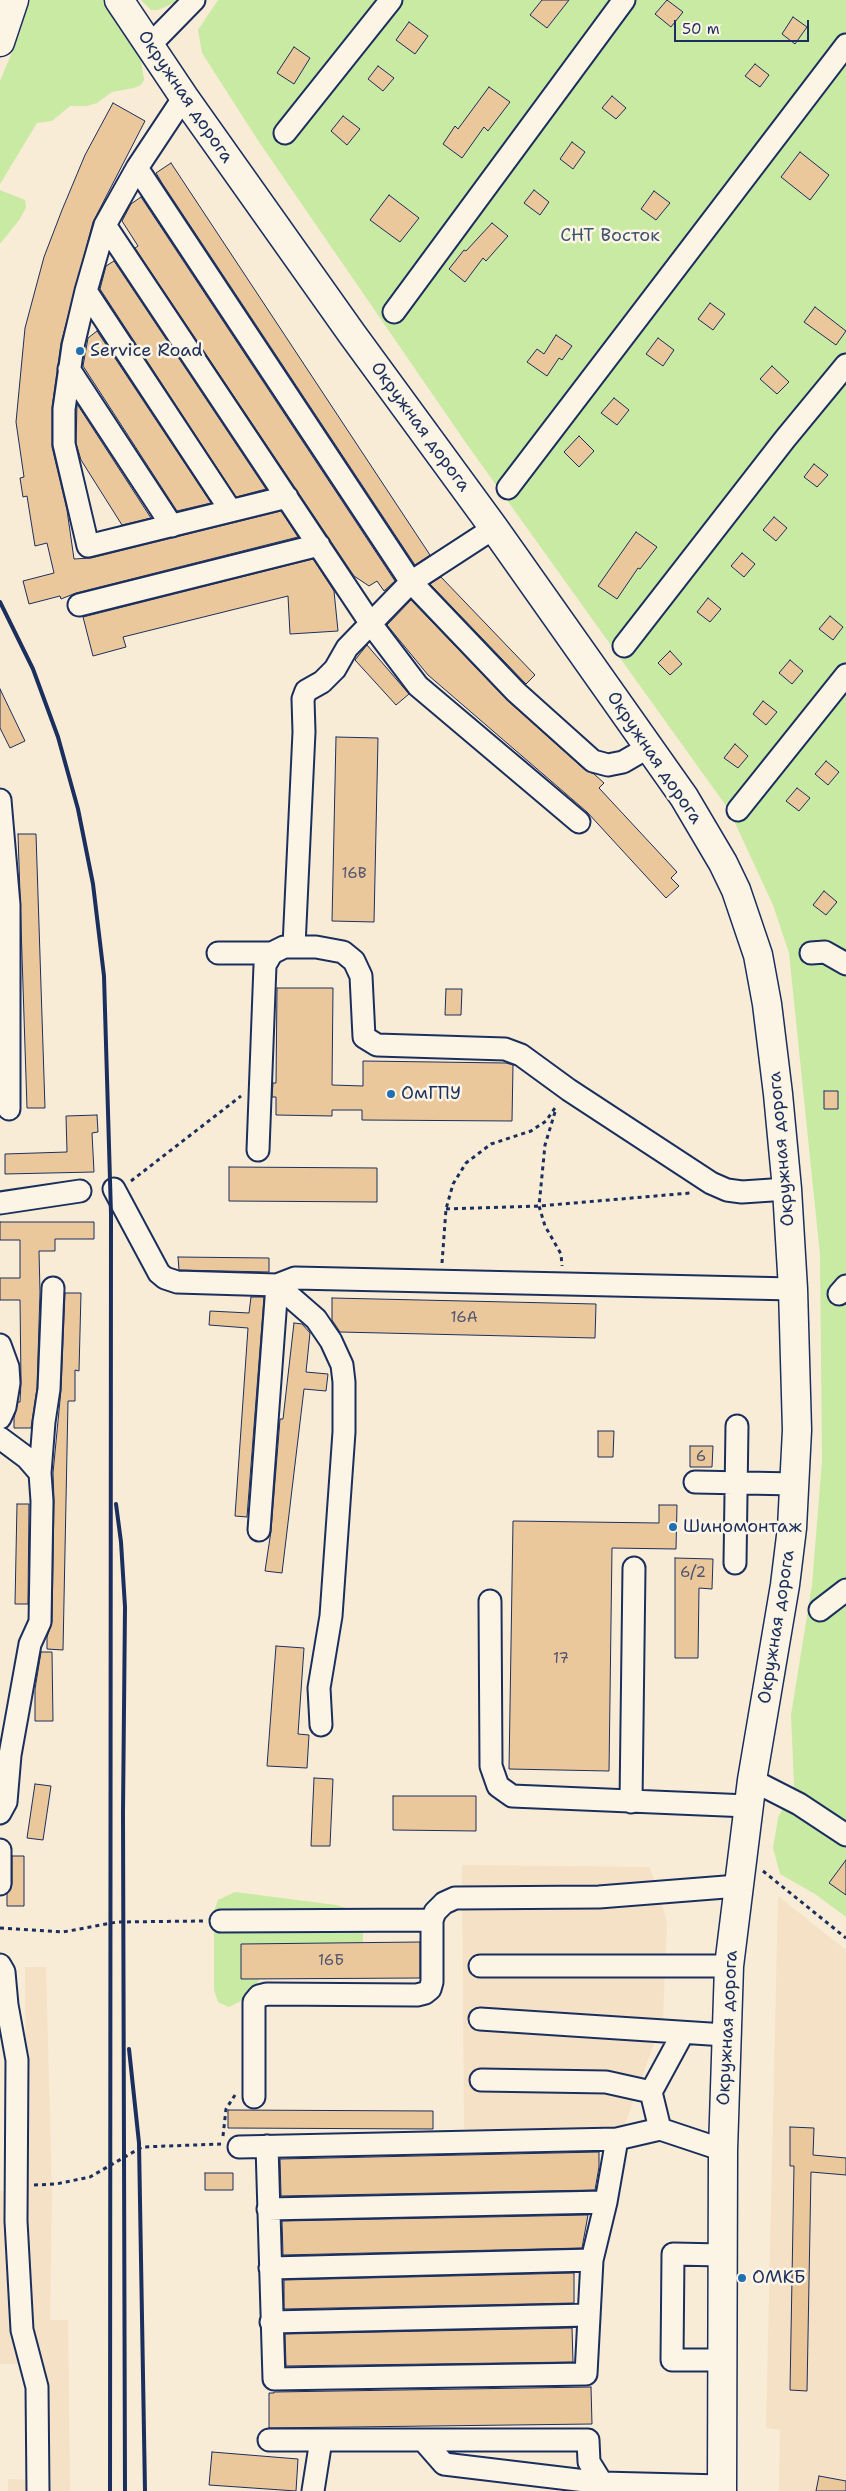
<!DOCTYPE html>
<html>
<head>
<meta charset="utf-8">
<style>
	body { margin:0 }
	#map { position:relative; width:846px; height:2491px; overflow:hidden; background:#f9ecd6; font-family:"Shantell Sans",sans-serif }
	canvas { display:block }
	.scale { position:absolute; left:674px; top:20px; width:135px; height:22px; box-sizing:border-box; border:2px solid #1b2f5e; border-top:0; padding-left:6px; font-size:15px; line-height:18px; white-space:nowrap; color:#1b2f5e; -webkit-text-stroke:4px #fcf5e5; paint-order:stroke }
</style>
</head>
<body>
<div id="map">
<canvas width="846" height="2491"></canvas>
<div class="scale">50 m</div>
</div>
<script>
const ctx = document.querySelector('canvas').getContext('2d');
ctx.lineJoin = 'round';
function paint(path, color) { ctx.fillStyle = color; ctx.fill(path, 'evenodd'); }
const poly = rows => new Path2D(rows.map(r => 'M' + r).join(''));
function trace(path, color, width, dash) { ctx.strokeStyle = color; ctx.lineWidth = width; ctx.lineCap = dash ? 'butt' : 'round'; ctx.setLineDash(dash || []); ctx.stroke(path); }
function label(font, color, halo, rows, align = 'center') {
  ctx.font = font + ' "Shantell Sans",sans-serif'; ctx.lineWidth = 5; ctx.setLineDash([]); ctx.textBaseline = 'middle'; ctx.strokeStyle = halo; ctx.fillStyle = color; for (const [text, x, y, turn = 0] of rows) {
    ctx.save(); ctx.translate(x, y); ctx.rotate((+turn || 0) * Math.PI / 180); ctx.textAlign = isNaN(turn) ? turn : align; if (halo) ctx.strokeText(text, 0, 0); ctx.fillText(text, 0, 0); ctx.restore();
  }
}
paint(poly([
	[462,1865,650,1867,667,1921,663,2018,622,2133,464,2129],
	[778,1896,846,1950,846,2491,779,2491,780,2430,766,2428],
	[25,1967,46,1967,52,2193,50,2320,68,2320,70,2491,8,2491,8,2479,47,2480,43,2364,0,2364,0,2191,27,2191]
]), '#f5e1c5');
paint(poly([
	[30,0,103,0,121,24,141,60,144,80,141,85,134,88,112,92,97,103,87,106,70,106,52,121,37,123,0,184,0,81,18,38],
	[141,0,180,0,158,10,151,10],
	[218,0,846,0,846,1917,815,1894,780,1874,773,1848,778,1818,794,1785,791,1715,812,1585,822,1460,820,1255,789,953,773,905,729,810,466,443,259,142,202,53,198,30],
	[0,190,25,200,26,207,20,219,0,244],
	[235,1892,336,1905,353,1910,363,1929,363,1943,241,1944,241,1979,260,1979,245,1999,229,2007,218,2002,214,1990,214,1911,218,1900]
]), '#c8eaa3');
const building = poly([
	[542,0,569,0,547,28,530,15,542,0],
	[667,0,683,12,671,27,655,14,667,0],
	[793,17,807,27,795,44,782,34,793,17],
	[409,22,428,36,415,54,396,40,409,22],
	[294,47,310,58,294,84,277,73,294,47],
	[755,64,769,75,760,87,745,76,755,64],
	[378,66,394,78,383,91,368,79,378,66],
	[489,87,510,102,488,131,484,127,462,158,443,144,455,126,458,129,489,87],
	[612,96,626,108,616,119,602,108,612,96],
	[113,103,145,121,93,222,61,343,52,407,52,447,67,510,74,559,91,558,281,511,298,537,76,593,61,599,60,596,29,604,23,581,54,573,47,543,35,546,27,496,23,497,20,478,24,477,16,422,25,328,44,257,62,210,85,155,113,103],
	[343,116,360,129,347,145,331,131,343,116],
	[572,142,585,152,573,169,560,159,572,142],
	[800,152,829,175,810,200,781,177,800,152],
	[171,163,430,555,415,565,162,183,156,173,171,163],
	[534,190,549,202,540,215,524,203,534,190],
	[654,191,670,203,656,220,641,209,654,191],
	[389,195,419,218,400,242,370,220,389,195],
	[141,197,395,581,384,591,377,581,369,586,354,576,135,248,138,246,122,221,131,204,141,197],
	[492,223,508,236,486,261,483,258,465,282,449,269,464,250,466,251,492,223],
	[114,261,266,489,236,497,100,289,106,266,114,261],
	[710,303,725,314,713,330,698,319,710,303],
	[815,307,846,331,836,345,804,322,815,307],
	[97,331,211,503,177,511,83,366,88,338,97,331],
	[556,335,572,346,562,360,559,358,547,376,527,362,537,349,544,354,556,335],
	[658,338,674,350,663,366,646,354,658,338],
	[772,366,789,382,777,394,760,379,772,366],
	[614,398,629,410,617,425,601,413,614,398],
	[77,404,151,518,122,525,81,460,76,443,77,404],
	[579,436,594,451,579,467,564,452,579,436],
	[814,464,828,475,817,487,804,477,814,464],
	[774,517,787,528,776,541,763,530,774,517],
	[636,532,657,547,640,569,638,568,617,599,598,586,636,532],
	[742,553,755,564,744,577,731,566,742,553],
	[313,559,334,591,338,631,290,634,288,596,123,637,126,647,93,656,83,617,313,559],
	[441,577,535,675,526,684,430,584,441,577],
	[708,598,721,609,710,622,697,612,708,598],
	[411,600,508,701,585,770,594,774,604,783,599,788,677,872,671,878,679,886,666,898,587,812,428,675,387,625,411,600],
	[830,616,843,627,833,640,819,629,830,616],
	[367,645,409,694,396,705,355,660,367,645],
	[670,651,682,664,670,675,658,663,670,651],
	[790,660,803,671,792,684,779,673,790,660],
	[0,689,25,741,10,748,0,728,0,689],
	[763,701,777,712,766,725,753,714,763,701],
	[336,737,378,738,374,922,332,921,336,737],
	[735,744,748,756,738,768,724,758,735,744],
	[826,761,839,772,828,785,815,774,826,761],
	[797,788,810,798,799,811,786,801,797,788],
	[18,834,36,834,45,1108,27,1108,18,834],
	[824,891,837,902,826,915,813,905,824,891],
	[277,988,333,988,332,1085,363,1086,363,1061,506,1063,513,1065,512,1121,362,1120,362,1110,332,1110,332,1116,276,1115,276,1097,272,1097,273,1083,276,1083,277,988],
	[446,989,462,989,461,1015,445,1015,446,989],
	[824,1091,838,1091,838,1109,824,1109,824,1091],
	[97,1115,98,1132,92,1133,94,1172,5,1174,5,1154,67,1152,66,1116,97,1115],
	[229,1167,377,1168,377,1202,229,1201,229,1167],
	[0,1222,94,1222,94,1239,55,1239,55,1251,39,1251,40,1292,37,1388,31,1428,14,1428,14,1418,18,1402,20,1402,21,1382,20,1300,0,1300,0,1278,20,1278,20,1240,0,1240,0,1222],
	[178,1257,269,1258,269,1272,179,1270,178,1257],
	[65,1293,81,1293,79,1371,75,1370,75,1401,68,1401,63,1650,47,1649,47,1637,52,1622,54,1501,53,1473,61,1390,65,1293],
	[251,1297,264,1297,247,1517,235,1516,248,1328,209,1325,210,1311,249,1313,251,1297],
	[332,1298,596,1304,595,1338,340,1332,332,1320,332,1298],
	[294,1323,302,1324,310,1333,306,1372,328,1374,326,1391,304,1389,282,1573,265,1571,271,1531,280,1419,283,1419,294,1323],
	[598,1431,614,1431,613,1457,598,1457,598,1431],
	[690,1446,713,1446,712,1467,690,1467,690,1446],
	[17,1504,29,1504,28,1604,15,1604,17,1504],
	[659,1505,677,1505,676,1549,612,1548,609,1771,509,1769,513,1521,659,1523,659,1505],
	[675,1558,713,1559,712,1589,699,1588,698,1658,675,1658,675,1558],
	[276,1646,304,1648,298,1734,309,1735,307,1768,267,1766,276,1646],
	[41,1652,52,1652,53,1721,35,1721,35,1689,41,1652],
	[314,1778,333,1779,330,1846,311,1846,314,1778],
	[35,1784,51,1786,43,1840,27,1838,35,1784],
	[393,1796,476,1796,476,1831,393,1830,393,1796],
	[12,1856,24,1856,24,1906,7,1906,7,1894,12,1884,12,1856],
	[846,1860,846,1895,829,1883,846,1860],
	[420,1942,420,1978,241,1979,241,1944,420,1942],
	[228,2110,433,2111,433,2129,228,2128,228,2110],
	[790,2127,814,2128,813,2155,846,2158,846,2175,811,2172,807,2391,790,2390,794,2166,790,2166,790,2127],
	[599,2152,599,2167,595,2190,281,2196,280,2159,599,2152],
	[205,2173,233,2173,233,2190,205,2190,205,2173],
	[588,2215,582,2248,283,2255,282,2221,588,2215],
	[574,2273,574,2303,284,2309,284,2280,574,2273],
	[572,2328,573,2362,286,2366,285,2334,572,2328],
	[591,2387,592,2424,269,2428,269,2393,274,2393,274,2392,591,2387],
	[212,2452,298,2459,296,2491,209,2485,212,2452],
	[819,2476,846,2481,846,2491,816,2491,819,2476]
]);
paint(building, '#ebc79c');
trace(building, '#1b2f5e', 1);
const minor = poly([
	[150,45,194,0],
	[184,97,137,168,105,225,86,291,73,346,64,409,64,444,88,546,287,497],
	[285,133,391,0],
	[137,168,411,582,516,692,593,761,608,765,623,762,649,747],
	[105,225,371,624,418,686,579,822],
	[86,291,231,511],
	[394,312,624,0],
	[69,369,172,526],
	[508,488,846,45],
	[79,605,319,545],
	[624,646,785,439,846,365],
	[0,800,9,905,9,1109],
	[738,810,846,675],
	[294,946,304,732,303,699,306,691,322,682,335,669,347,648,411,582,494,528],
	[218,953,272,953],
	[811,953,825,952,846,964],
	[258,1150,265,965,272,953,284,947,316,947,343,952,354,961,361,976,364,1037,377,1045,505,1049,521,1055,569,1090,711,1183,727,1190,742,1192,787,1189],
	[114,1189,159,1273,165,1278,177,1282,277,1285,295,1278,793,1289],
	[0,1203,80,1191],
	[839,1294,846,1286],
	[0,1345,8,1367,9,1383,5,1407,0,1418],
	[0,1438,27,1458,40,1473,42,1501,40,1622,30,1644,10,1755,6,1802,0,1813],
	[40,1473,44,1422,49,1389,53,1288],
	[695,1482,795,1484],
	[259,1530,277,1285,316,1319,331,1341,342,1365,344,1382,344,1432,331,1616,319,1688,321,1725],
	[735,1563,737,1426],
	[490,1601,491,1766,498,1786,512,1796,748,1806],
	[820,1610,846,1590],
	[752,1780,799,1804,846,1835],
	[631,1802,634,1568],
	[0,1850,0,1884],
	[221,1921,432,1920],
	[0,1965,4,1972,7,2005,17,2060,16,2221,22,2330,37,2387,38,2491],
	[480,1966,729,1966],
	[480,2019,725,2035],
	[481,2080,606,2082,651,2092,683,2033],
	[651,2092,660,2129,723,2150],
	[254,2097,254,2002,259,1996,267,1994,417,1995,425,1993,430,1989,432,1982,432,1920,435,1912,444,1903,455,1898,599,1897,738,1886],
	[267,2146,274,2379,586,2374,592,2260,606,2202,617,2139,660,2129],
	[239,2147,617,2139],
	[268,2209,606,2202],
	[270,2268,592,2260],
	[271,2322,589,2315],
	[722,2360,672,2360,673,2254,723,2255],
	[269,2440,588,2440,589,2462,602,2483],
	[423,2440,444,2464,602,2483,722,2486],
	[313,2491,321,2440]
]);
const major = poly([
	[119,0,184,97,352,334,494,528,684,797,723,863,736,890,758,955,767,1004,778,1094,787,1189,793,1289,797,1430,792,1528,785,1585,752,1780,729,1966,723,2150,722,2491],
	[0,42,14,0]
]);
trace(minor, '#1b2f5e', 25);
trace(major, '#1b2f5e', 31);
trace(poly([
	[555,1112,545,1145,539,1206,545,1226,561,1254,562,1266],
	[131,1181,241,1096],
	[446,1209,539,1206,690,1193],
	[442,1263,446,1209,453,1184,466,1163,491,1144,531,1131,546,1121,557,1105],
	[763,1871,846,1938],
	[0,1928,63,1932,117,1922,203,1921],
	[223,2136,226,2109,235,2095],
	[34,2185,56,2184,90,2177,142,2147,221,2144]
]), '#1b2f5e', 3, [4, 4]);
trace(minor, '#fcf5e5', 21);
trace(major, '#fcf5e5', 28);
trace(poly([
	[0,602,33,669,58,737,78,809,93,884,104,976,111,1214,110,2491],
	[116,1504,121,1542,125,1607,123,1812,125,2491],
	[129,2049,139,2143,145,2491]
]), '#1b2f5e', 4);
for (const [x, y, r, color] of [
	[80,351,5,"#1f6fb2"],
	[391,1094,5,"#1f6fb2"],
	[673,1527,5,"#1f6fb2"],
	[742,2278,5,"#1f6fb2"]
]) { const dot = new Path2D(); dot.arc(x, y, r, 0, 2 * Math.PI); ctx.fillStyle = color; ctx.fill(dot); trace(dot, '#fcf5e5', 2); }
label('15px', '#4f556e', null, [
	["16В",354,874],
	["16А",464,1318],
	["6",701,1457],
	["6/2",693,1573],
	["17",561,1659],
	["16Б",331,1961]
]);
label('18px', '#1b2f5e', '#fcf5e5', [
	["Окружная дорога",185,97,56],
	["Окружная дорога",420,427,54],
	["Окружная дорога",654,758,56],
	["Окружная дорога",782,1149,-95],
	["Окружная дорога",777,1627,-81],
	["Окружная дорога",728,2028,-87]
]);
label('18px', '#3e546c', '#fcf5e5', [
	["СНТ Восток",610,236]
]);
label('18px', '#1b2f5e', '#fcf5e5', [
	["Service Road",90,351],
	["ОмГПУ",401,1094],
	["Шиномонтаж",683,1527],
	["ОМКБ",752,2278]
], 'left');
</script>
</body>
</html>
